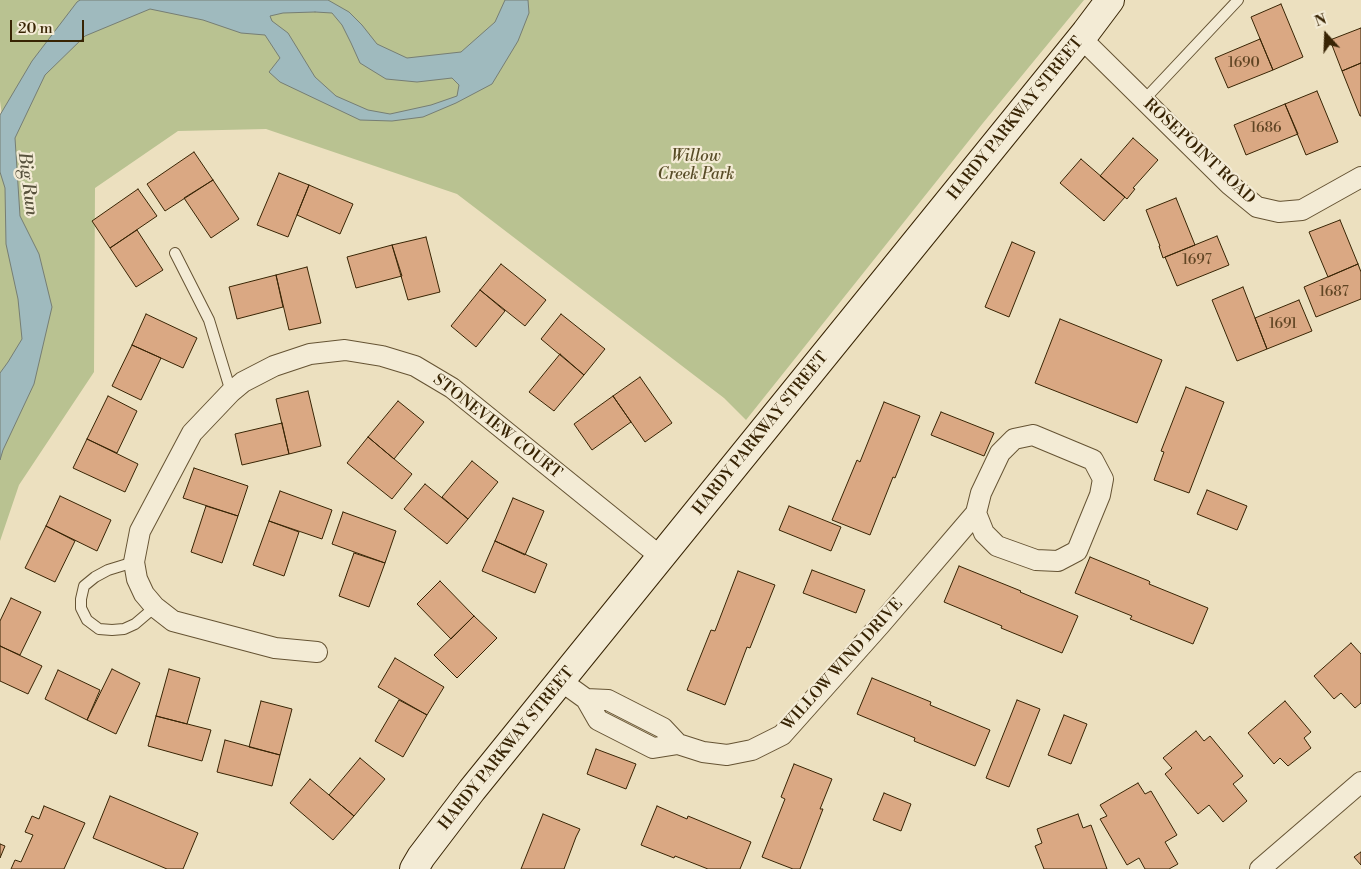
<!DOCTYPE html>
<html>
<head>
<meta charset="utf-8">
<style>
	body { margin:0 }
	#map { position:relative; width:1361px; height:869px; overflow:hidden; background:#ece0bf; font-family:"Libre Bodoni",serif }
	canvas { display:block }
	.north { position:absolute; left:1301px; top:10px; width:50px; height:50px; -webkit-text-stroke:4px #f3ebd5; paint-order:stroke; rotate:340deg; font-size:14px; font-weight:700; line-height:20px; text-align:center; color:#382404 }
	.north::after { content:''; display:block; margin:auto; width:18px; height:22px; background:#382404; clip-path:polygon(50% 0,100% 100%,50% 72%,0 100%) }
	.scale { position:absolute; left:10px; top:20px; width:74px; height:22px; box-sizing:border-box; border:2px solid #382404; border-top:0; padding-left:6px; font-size:15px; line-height:18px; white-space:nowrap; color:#382404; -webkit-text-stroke:4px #f3ebd5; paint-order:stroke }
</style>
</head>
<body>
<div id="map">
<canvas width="1361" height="869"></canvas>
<div class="north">N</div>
<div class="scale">20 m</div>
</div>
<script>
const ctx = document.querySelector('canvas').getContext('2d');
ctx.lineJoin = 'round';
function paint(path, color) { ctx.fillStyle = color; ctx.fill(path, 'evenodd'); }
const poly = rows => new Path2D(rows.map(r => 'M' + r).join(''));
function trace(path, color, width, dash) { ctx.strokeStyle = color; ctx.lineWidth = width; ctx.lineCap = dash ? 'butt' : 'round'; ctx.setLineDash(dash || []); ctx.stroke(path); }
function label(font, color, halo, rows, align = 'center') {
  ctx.font = font + ' "Libre Bodoni",serif'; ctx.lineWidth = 4.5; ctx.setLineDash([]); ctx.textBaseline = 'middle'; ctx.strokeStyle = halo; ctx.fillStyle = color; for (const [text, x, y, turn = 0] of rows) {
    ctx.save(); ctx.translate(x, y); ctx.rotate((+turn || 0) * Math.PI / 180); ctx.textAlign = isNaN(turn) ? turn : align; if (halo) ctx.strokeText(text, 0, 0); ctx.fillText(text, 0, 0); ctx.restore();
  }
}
paint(poly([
	[0,0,1084,0,983,123,746,420,724,398,457,194,266,129,178,131,95,188,94,372,19,485,0,541,0,117,2,116,0,101]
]), '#b9c291');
const water = poly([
	[80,0,328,0,349,12,362,25,377,44,407,58,461,52,495,22,505,0,528,0,529,13,518,41,492,84,456,103,423,117,392,121,360,120,280,82,269,72,280,58,265,35,241,33,203,20,150,9,85,36,45,75,15,138,20,216,39,254,52,307,34,384,3,450,0,460,0,373,8,362,22,339,18,299,6,244,5,188,0,172,0,115,32,61,77,2,80,0],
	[315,12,332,13,342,25,351,43,360,63,386,79,417,82,452,78,459,85,457,96,431,105,390,114,368,110,336,96,315,77,288,33,272,21,270,16,283,13,315,12]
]);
paint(water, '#9fbabe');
trace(water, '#767e74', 1);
const building = poly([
	[1281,4,1303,57,1273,70,1251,17,1281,4],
	[1361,28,1361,63,1342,71,1330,40,1361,28],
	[1260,39,1273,70,1228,88,1215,58,1260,39],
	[1361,63,1361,116,1360,116,1342,71,1361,63],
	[1317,91,1338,142,1306,155,1285,104,1317,91],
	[1285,104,1298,134,1246,155,1234,125,1285,104],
	[1133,138,1158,160,1133,188,1135,189,1127,199,1100,176,1133,138],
	[194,152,213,180,165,211,147,184,194,152],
	[1081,159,1125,197,1104,221,1060,183,1081,159],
	[279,173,309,185,288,237,257,225,279,173],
	[213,180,239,219,211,238,184,198,213,180],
	[309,185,353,204,340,234,297,215,309,185],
	[138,189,157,216,110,248,92,221,138,189],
	[1176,198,1195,245,1163,258,1159,246,1160,246,1146,210,1176,198],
	[1340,220,1358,264,1328,277,1309,232,1340,220],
	[137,230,163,270,136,287,110,248,137,230],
	[1217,236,1229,265,1177,286,1165,257,1217,236],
	[426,237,440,292,408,300,392,245,426,237],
	[1012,242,1035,252,1009,317,985,307,1012,242],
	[392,245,402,276,356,288,347,257,392,245],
	[501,264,546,300,525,326,480,290,501,264],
	[1358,264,1361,272,1361,299,1316,317,1304,287,1358,264],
	[307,267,321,323,289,330,276,275,307,267],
	[276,275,283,307,237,319,229,287,276,275],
	[1243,287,1267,349,1237,361,1212,300,1243,287],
	[480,290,505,311,476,347,451,326,480,290],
	[1299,300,1312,331,1267,349,1255,318,1299,300],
	[146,314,197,338,183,368,132,345,146,314],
	[561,314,605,349,584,375,541,339,561,314],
	[1060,319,1162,360,1137,423,1035,383,1060,319],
	[132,345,161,358,141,400,112,386,132,345],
	[560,354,584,375,554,411,529,392,560,354],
	[640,377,672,423,645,442,613,396,640,377],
	[1186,387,1224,402,1189,493,1154,480,1164,452,1161,451,1186,387],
	[308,391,321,446,289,454,276,399,308,391],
	[108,396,137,411,117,453,87,439,108,396],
	[613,396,631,422,592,450,574,424,613,396],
	[398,401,424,422,394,459,368,437,398,401],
	[884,402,920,416,895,478,893,477,870,535,832,520,857,460,860,462,884,402],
	[941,412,994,433,984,456,931,435,941,412],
	[282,423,289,454,242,465,235,434,282,423],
	[368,437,412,474,392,499,347,463,368,437],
	[87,439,138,464,125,492,73,468,87,439],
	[472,461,498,482,468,519,442,497,472,461],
	[194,468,248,486,238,516,183,498,194,468],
	[425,484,468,519,447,544,404,509,425,484],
	[1207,490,1247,506,1237,530,1197,514,1207,490],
	[280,491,332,510,322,539,269,521,280,491],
	[60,496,111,520,97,551,46,526,60,496],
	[513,498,544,511,525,555,495,541,513,498],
	[206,506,238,516,222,563,191,552,206,506],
	[789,506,841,527,831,551,779,530,789,506],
	[343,512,396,531,385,563,332,544,343,512],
	[269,521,299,532,284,576,253,565,269,521],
	[46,526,75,541,55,582,25,568,46,526],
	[495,541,547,564,535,593,482,571,495,541],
	[354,553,385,563,369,607,339,596,354,553],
	[1090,557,1149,581,1150,582,1149,584,1208,608,1193,644,1130,619,1132,616,1075,593,1090,557],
	[959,566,1021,591,1020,592,1078,616,1062,653,1001,628,1002,626,944,602,959,566],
	[812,570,865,590,856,613,803,593,812,570],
	[738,571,775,585,750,648,747,647,725,705,687,690,711,630,715,631,738,571],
	[440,581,474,616,451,639,417,604,440,581],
	[11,598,41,612,20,655,0,646,0,621,11,598],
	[474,616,497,638,457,678,434,655,474,616],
	[1351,643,1361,654,1361,703,1355,708,1341,693,1334,699,1314,676,1351,643],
	[0,646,42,666,28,694,0,681,0,646],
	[395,658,444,687,427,715,378,687,395,658],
	[112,669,140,683,116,734,87,720,112,669],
	[169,669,200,678,187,724,156,716,169,669],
	[58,670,100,690,87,720,45,699,58,670],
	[872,678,931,702,930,705,990,730,975,766,914,741,915,738,857,714,872,678],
	[399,700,427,715,403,757,375,741,399,700],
	[1017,700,1040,709,1009,787,986,778,1017,700],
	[261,701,292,709,280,755,249,747,261,701],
	[1285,701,1311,732,1304,738,1311,748,1288,766,1280,758,1274,764,1248,733,1285,701],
	[1064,715,1087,724,1071,764,1048,755,1064,715],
	[156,716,211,730,202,761,148,746,156,716],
	[1196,731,1204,741,1210,736,1243,776,1233,784,1247,801,1223,822,1209,805,1198,814,1165,774,1172,768,1163,758,1196,731],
	[225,740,280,755,272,786,217,772,225,740],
	[596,749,636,764,626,789,587,774,596,749],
	[360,758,385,779,354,816,329,795,360,758],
	[794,764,832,779,820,809,823,809,800,869,793,869,762,857,785,799,781,797,794,764],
	[310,779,354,816,333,840,290,803,310,779],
	[1138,783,1145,794,1151,791,1177,835,1165,842,1178,864,1169,869,1145,869,1139,858,1127,865,1100,819,1107,816,1100,805,1138,783],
	[884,793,911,804,901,831,873,820,884,793],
	[110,796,198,833,183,869,167,869,93,838,110,796],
	[44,806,85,823,64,869,11,869,15,860,21,862,33,835,25,832,32,816,39,819,44,806],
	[657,806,687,819,688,816,751,842,740,869,708,869,675,856,674,858,641,845,657,806],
	[543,814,580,829,576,837,564,869,521,869,543,814],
	[1078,814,1083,828,1091,825,1107,869,1044,869,1035,846,1042,843,1037,829,1078,814],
	[0,844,5,846,0,858,0,844],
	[1361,852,1361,865,1354,857,1361,852]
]);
paint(building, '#daa883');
trace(building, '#382404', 1);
const service = poly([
	[1143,101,1238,0],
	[175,253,209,320,231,392],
	[134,562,108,570,95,577,84,586,81,599,81,608,87,620,99,629,112,630,124,629,135,624,155,607]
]);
const minor = poly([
	[1081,38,1229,184,1257,207,1279,212,1302,210,1361,177],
	[1033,435,1093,460,1103,479,1100,495,1077,551,1058,561,1036,560,997,546,984,533,976,513,981,493,1000,453,1014,439,1033,435],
	[317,652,275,648,173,621,155,607,144,594,137,579,134,562,140,531,192,433,231,392,243,382,274,366,310,354,345,350,382,356,415,366,452,388,661,557],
	[561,681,586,699,598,720,653,748,678,744,703,752,727,755,752,750,782,735,880,625,976,513],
	[586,699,608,700,663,728,678,744],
	[1260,869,1361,782]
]);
const secondary = poly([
	[414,869,421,857,472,790,1086,32,1110,0]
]);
trace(service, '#655333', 12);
trace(minor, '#655333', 22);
trace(secondary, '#382404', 30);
trace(service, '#f3ebd5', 10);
trace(minor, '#f3ebd5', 20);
trace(secondary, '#f3ebd5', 28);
label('14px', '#604524', null, [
	["1690",1244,64],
	["1686",1266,129],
	["1697",1197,261],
	["1687",1334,293],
	["1691",1283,325]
]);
label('16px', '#382404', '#f3ebd5', [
	["HARDY PARKWAY STREET",1016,119,-51],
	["ROSEPOINT ROAD",1199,152,43],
	["STONEVIEW COURT",497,427,38],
	["HARDY PARKWAY STREET",761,434,-51],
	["WILLOW WIND DRIVE",843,665,-48],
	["HARDY PARKWAY STREET",507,749,-51]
]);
label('italic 16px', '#584c27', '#f3ebd5', [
	["Willow",696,157],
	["Creek Park",696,175]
]);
label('italic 18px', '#57513c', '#f3ebd5', [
	["Big Run",27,184,83]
]);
</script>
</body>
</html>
